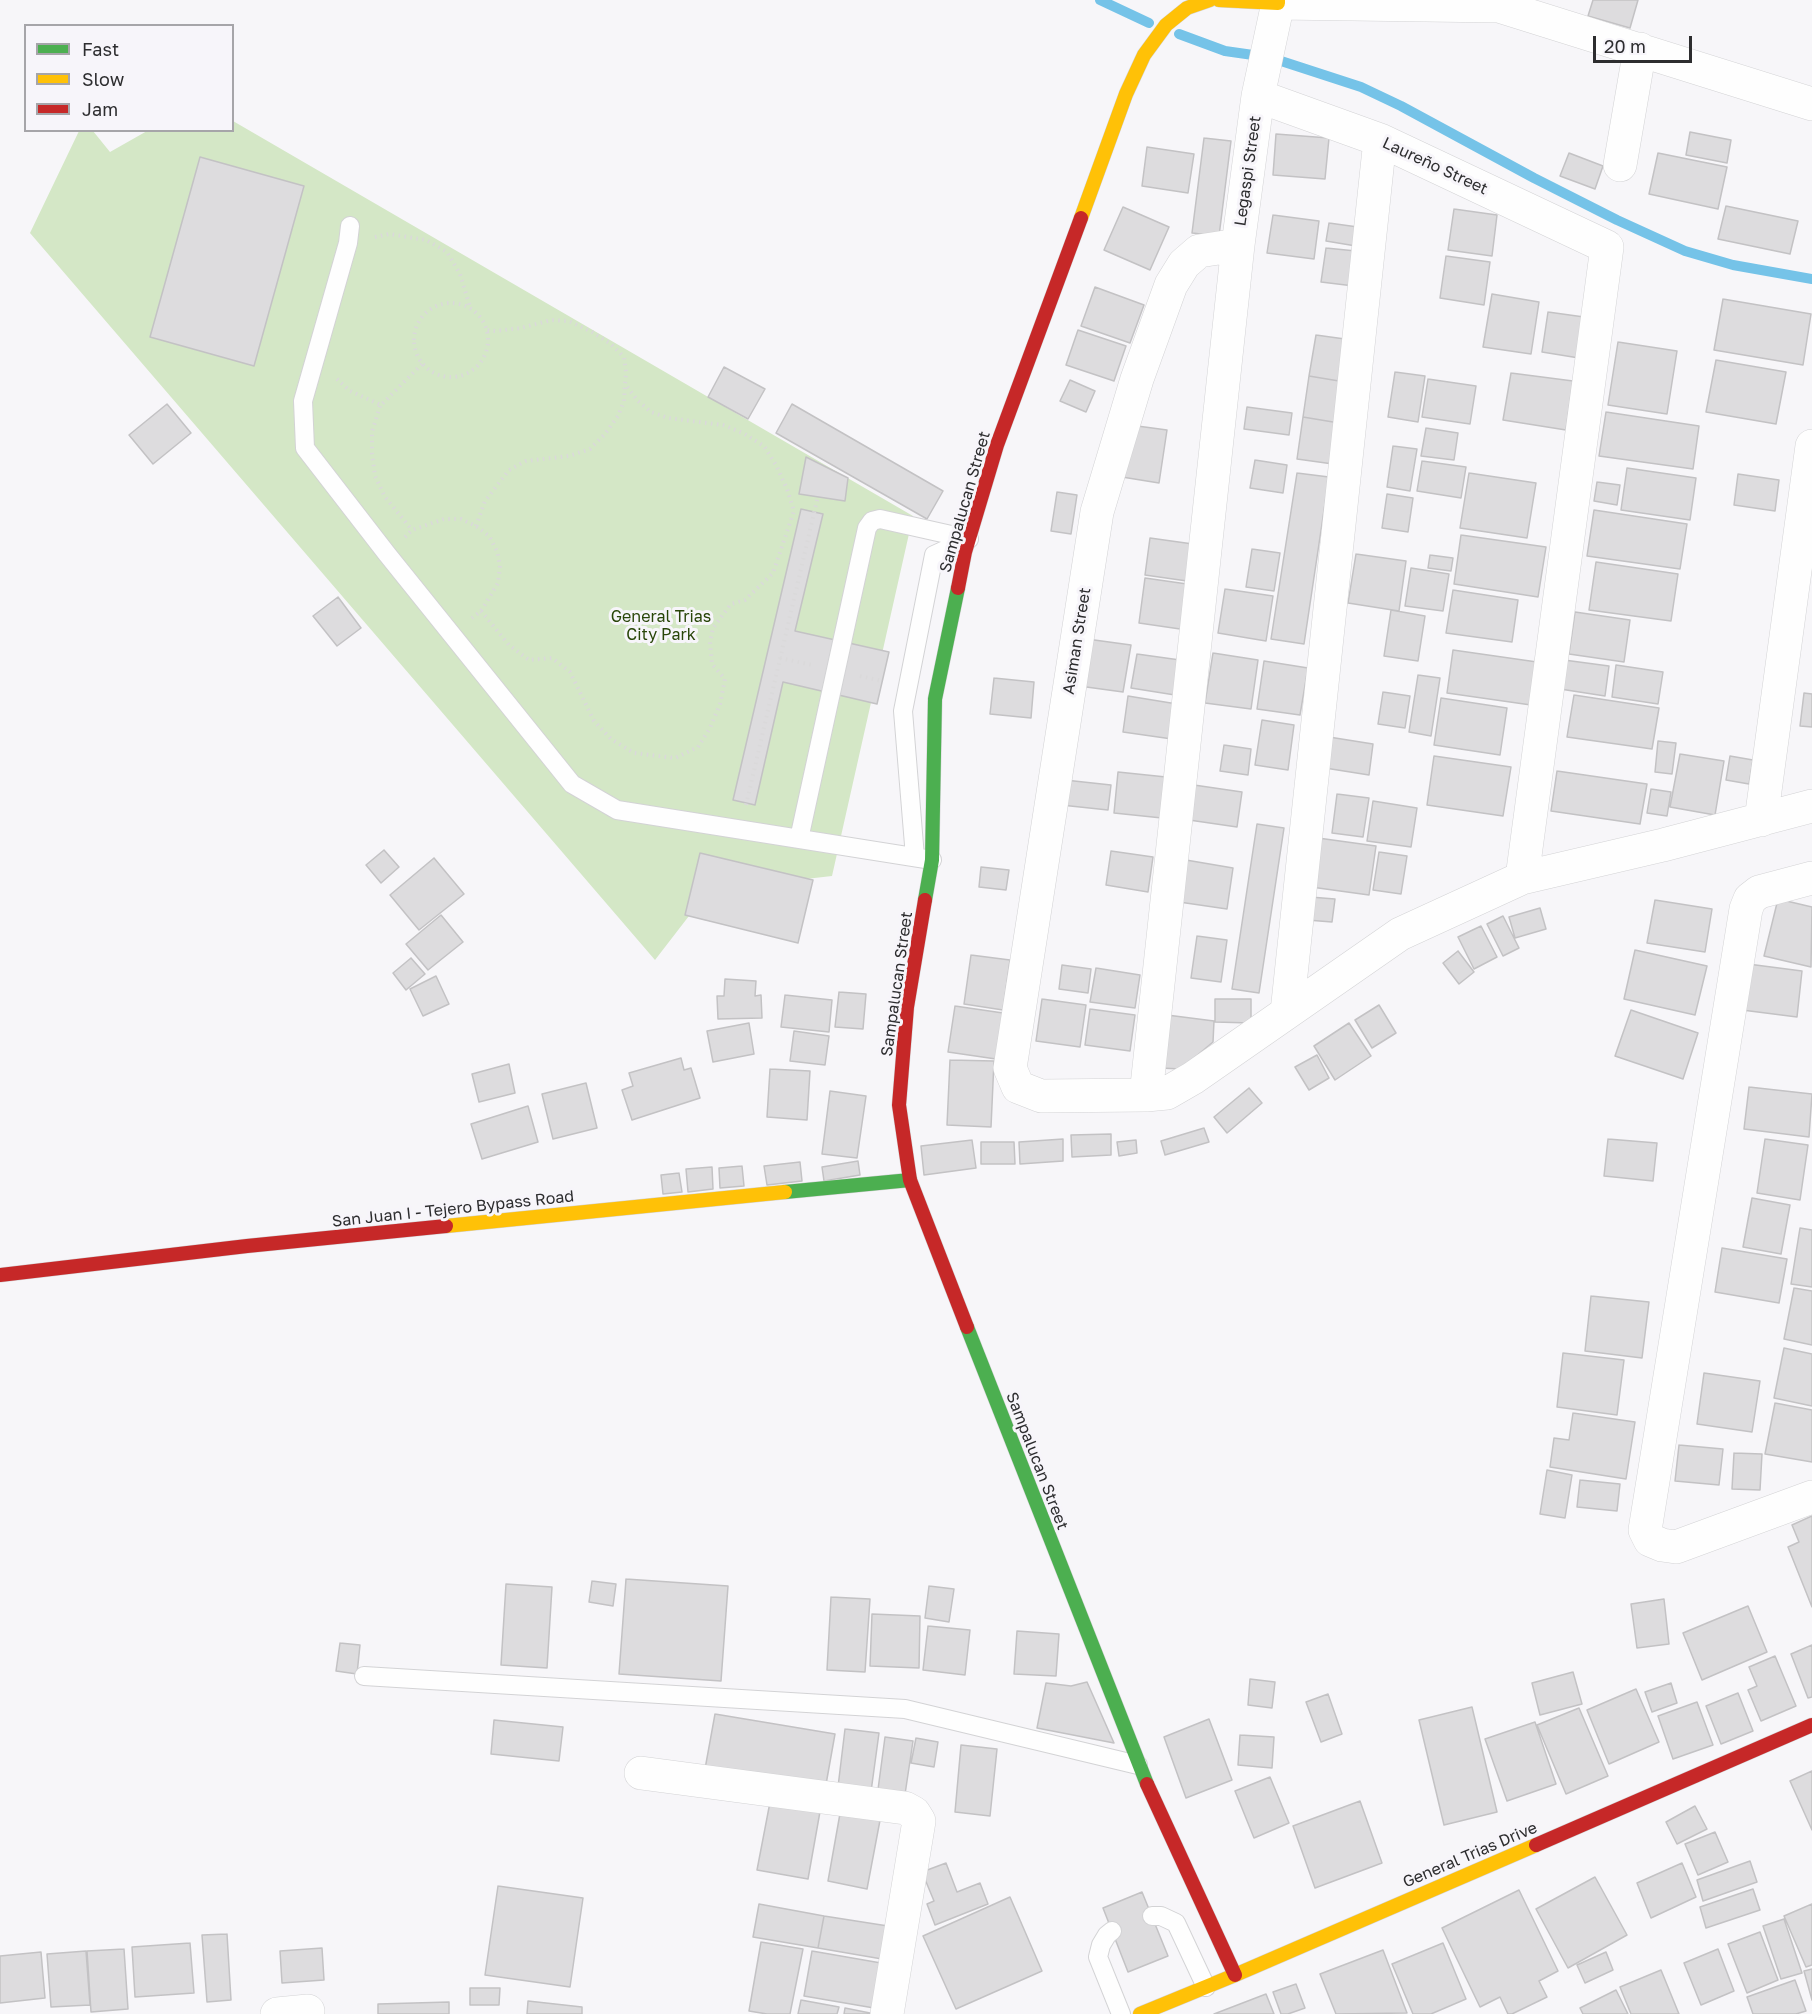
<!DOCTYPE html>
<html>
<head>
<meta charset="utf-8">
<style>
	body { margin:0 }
	#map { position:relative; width:1812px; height:2014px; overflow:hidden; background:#f7f6f9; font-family:"Golos Text",sans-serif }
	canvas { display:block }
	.legend { position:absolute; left:24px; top:24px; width:210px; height:108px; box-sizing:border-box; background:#f7f5fa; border:2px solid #a6a5a9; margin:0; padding:8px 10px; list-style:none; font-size:18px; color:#2d2d2f }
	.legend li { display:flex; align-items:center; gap:12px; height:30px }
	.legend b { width:30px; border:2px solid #a6a5a9 }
	.scale { position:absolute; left:1593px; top:36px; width:99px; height:27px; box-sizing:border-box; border:3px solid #2d2d2f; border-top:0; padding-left:8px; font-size:18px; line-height:21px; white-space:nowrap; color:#2d2d2f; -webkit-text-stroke:4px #f7f5fa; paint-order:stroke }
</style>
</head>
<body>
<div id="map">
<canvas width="1812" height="2014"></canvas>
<ul class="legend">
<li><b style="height:8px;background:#4caf50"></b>Fast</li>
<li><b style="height:8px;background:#ffc107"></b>Slow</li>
<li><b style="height:8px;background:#c62828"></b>Jam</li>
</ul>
<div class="scale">20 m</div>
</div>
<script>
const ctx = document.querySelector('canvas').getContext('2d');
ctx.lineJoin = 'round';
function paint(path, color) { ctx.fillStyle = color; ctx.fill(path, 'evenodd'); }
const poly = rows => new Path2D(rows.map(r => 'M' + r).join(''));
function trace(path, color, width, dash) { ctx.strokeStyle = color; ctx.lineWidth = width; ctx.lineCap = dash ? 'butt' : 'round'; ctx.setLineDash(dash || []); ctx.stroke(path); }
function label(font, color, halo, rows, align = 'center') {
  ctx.font = font + ' "Golos Text",sans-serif'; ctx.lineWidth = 6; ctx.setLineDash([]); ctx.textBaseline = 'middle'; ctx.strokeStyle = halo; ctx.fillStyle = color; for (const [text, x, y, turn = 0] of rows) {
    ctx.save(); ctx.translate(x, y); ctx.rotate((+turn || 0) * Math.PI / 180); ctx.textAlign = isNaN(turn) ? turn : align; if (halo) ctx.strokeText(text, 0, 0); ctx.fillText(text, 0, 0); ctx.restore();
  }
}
paint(poly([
	[233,121,913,516,832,876,709,890,655,960,30,233,79,131,93,131,110,152,147,131,232,130]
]), '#d4e7c6');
trace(poly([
	[1100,0,1149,23],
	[1179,34,1225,51,1253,55],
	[1278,60,1361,87,1401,106,1534,178,1617,220,1685,251,1733,265,1812,279]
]), '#75c3e8', 10);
const building = poly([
	[1593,0,1638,0,1630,28,1588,16,1593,0],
	[1690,132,1731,140,1727,163,1686,155,1690,132],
	[1276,134,1329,138,1325,179,1273,175,1276,134],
	[1204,138,1231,141,1219,236,1192,233,1204,138],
	[1147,147,1194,154,1188,193,1142,186,1147,147],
	[1569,153,1603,166,1595,189,1560,176,1569,153],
	[1658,153,1727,167,1718,209,1649,194,1658,153],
	[200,157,304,186,254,366,150,337,200,157],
	[1726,206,1798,221,1790,254,1718,239,1726,206],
	[1123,207,1169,227,1150,270,1104,250,1123,207],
	[1454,209,1497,215,1492,256,1448,250,1454,209],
	[1273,215,1319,221,1314,259,1267,253,1273,215],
	[1329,223,1365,228,1362,247,1326,241,1329,223],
	[1326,248,1366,252,1362,287,1321,282,1326,248],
	[1446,256,1490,262,1484,305,1440,298,1446,256],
	[1095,287,1144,305,1130,343,1081,326,1095,287],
	[1492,294,1539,302,1531,354,1483,347,1492,294],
	[1723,299,1811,314,1803,365,1714,350,1723,299],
	[1548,312,1584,317,1579,358,1542,352,1548,312],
	[1078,330,1126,346,1114,381,1066,365,1078,330],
	[1316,335,1352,340,1345,382,1309,376,1316,335],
	[1618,342,1677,351,1667,414,1608,405,1618,342],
	[1716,360,1786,372,1776,424,1706,412,1716,360],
	[724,367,765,389,748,419,708,397,724,367],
	[1395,372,1425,376,1418,422,1388,417,1395,372],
	[1511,373,1573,381,1566,430,1503,420,1511,373],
	[1309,376,1345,382,1339,423,1303,417,1309,376],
	[1428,379,1476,386,1470,424,1422,417,1428,379],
	[1070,380,1095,391,1086,412,1060,401,1070,380],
	[167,404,191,433,153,464,129,435,167,404],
	[792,404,943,491,927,519,776,433,792,404],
	[1247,407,1292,413,1289,435,1244,429,1247,407],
	[1606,412,1699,426,1693,469,1599,456,1606,412],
	[1303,417,1339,423,1333,464,1297,459,1303,417],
	[1130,425,1167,430,1159,483,1122,477,1130,425],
	[1426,428,1458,433,1454,460,1421,456,1426,428],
	[1393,446,1417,449,1410,491,1387,487,1393,446],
	[806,457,848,478,845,501,799,494,806,457],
	[1255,460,1287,465,1283,493,1250,488,1255,460],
	[1422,461,1466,467,1461,498,1417,491,1422,461],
	[1627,468,1696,478,1690,520,1621,510,1627,468],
	[1297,473,1329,477,1304,644,1271,639,1297,473],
	[1469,473,1536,483,1527,538,1460,528,1469,473],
	[1738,474,1779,480,1775,511,1734,505,1738,474],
	[1597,482,1620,485,1617,505,1594,501,1597,482],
	[1057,492,1077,495,1071,534,1051,531,1057,492],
	[1387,494,1413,498,1408,532,1382,528,1387,494],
	[801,509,823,514,795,631,889,652,877,704,783,682,755,805,733,800,801,509],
	[1594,510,1687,524,1680,569,1587,556,1594,510],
	[1461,535,1546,547,1538,597,1454,584,1461,535],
	[1150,538,1200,545,1194,582,1145,575,1150,538],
	[1252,549,1280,553,1274,591,1246,587,1252,549],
	[1356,554,1406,561,1399,611,1348,603,1356,554],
	[1430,555,1453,558,1451,571,1428,568,1430,555],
	[1596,562,1678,574,1671,621,1589,610,1596,562],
	[1411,568,1449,574,1443,611,1405,606,1411,568],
	[1145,578,1194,585,1187,630,1139,623,1145,578],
	[1225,589,1273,596,1266,641,1218,633,1225,589],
	[1453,590,1518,600,1512,642,1446,633,1453,590],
	[338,597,361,628,337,646,313,616,338,597],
	[1391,610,1425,616,1418,661,1384,656,1391,610],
	[1575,612,1630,620,1624,662,1569,654,1575,612],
	[1087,639,1131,645,1123,692,1079,686,1087,639],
	[1453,650,1537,662,1531,705,1447,693,1453,650],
	[1213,653,1258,660,1251,709,1205,703,1213,653],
	[1137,654,1180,660,1175,695,1131,688,1137,654],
	[1564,660,1609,666,1605,696,1560,689,1564,660],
	[1264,661,1308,668,1300,715,1257,709,1264,661],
	[1616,665,1663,672,1658,704,1612,697,1616,665],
	[1418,675,1440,678,1431,736,1409,732,1418,675],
	[994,678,1034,682,1031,718,990,714,994,678],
	[1383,692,1410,696,1405,728,1378,724,1383,692],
	[1804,693,1812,694,1812,727,1800,726,1804,693],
	[1574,695,1659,708,1652,749,1567,737,1574,695],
	[1128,696,1177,704,1172,739,1123,732,1128,696],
	[1441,698,1507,708,1500,755,1434,745,1441,698],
	[1262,720,1294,725,1288,770,1255,765,1262,720],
	[1329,737,1373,744,1369,775,1325,768,1329,737],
	[1658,741,1676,743,1672,774,1655,772,1658,741],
	[1224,745,1251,749,1248,775,1220,771,1224,745],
	[1680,754,1724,761,1715,815,1670,807,1680,754],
	[1434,756,1511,767,1503,816,1427,805,1434,756],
	[1730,756,1753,760,1749,784,1726,780,1730,756],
	[1557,771,1647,784,1640,824,1551,811,1557,771],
	[1118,772,1166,777,1162,818,1114,813,1118,772],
	[1065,780,1111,785,1108,810,1061,805,1065,780],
	[1194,785,1242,792,1237,827,1189,820,1194,785],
	[1651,789,1671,792,1667,816,1647,813,1651,789],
	[1337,794,1369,798,1363,837,1332,833,1337,794],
	[1373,801,1417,808,1411,847,1367,841,1373,801],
	[1257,824,1284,828,1259,993,1232,989,1257,824],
	[1318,838,1376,846,1369,895,1311,887,1318,838],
	[384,850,399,867,381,883,366,865,384,850],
	[1111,851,1153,857,1148,892,1106,885,1111,851],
	[1379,852,1407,856,1401,894,1373,890,1379,852],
	[700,853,813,880,798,943,685,915,700,853],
	[434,858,464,894,419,930,390,895,434,858],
	[1186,860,1233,868,1227,909,1179,902,1186,860],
	[981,867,1009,870,1006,890,979,887,981,867],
	[1310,897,1335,899,1332,922,1307,920,1310,897],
	[1778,899,1812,907,1811,967,1764,956,1778,899],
	[1655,900,1712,909,1705,952,1647,943,1655,900],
	[1540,908,1546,929,1515,938,1509,917,1540,908],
	[441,915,463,942,428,970,406,944,441,915],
	[1503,916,1519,948,1503,956,1487,924,1503,916],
	[1481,926,1497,957,1474,969,1458,937,1481,926],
	[1197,936,1227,940,1221,982,1191,978,1197,936],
	[1635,950,1707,966,1695,1015,1624,999,1635,950],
	[1458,951,1474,972,1459,984,1443,963,1458,951],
	[971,955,1010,960,1003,1010,964,1004,971,955],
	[411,958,425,974,406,990,393,973,411,958],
	[1748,964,1802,971,1797,1017,1742,1010,1748,964],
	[1062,965,1091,969,1088,993,1059,989,1062,965],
	[1096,968,1140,975,1135,1008,1090,1002,1096,968],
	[436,976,449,1004,423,1016,410,989,436,976],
	[725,979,756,981,755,996,761,995,762,1018,718,1019,717,996,724,996,725,979],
	[839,992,866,994,863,1029,835,1027,839,992],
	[785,995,832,1000,829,1032,781,1027,785,995],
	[1042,999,1086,1005,1080,1047,1036,1041,1042,999],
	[1215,999,1251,999,1251,1023,1215,1022,1215,999],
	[1379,1005,1396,1033,1372,1048,1355,1020,1379,1005],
	[955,1006,1003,1013,996,1059,948,1052,955,1006],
	[1090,1009,1135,1015,1130,1051,1085,1045,1090,1009],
	[1631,1010,1698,1033,1683,1079,1615,1056,1631,1010],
	[1167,1015,1214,1021,1213,1042,1181,1069,1160,1068,1167,1015],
	[749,1023,754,1054,713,1062,707,1031,749,1023],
	[1349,1023,1371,1056,1335,1080,1314,1046,1349,1023],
	[794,1031,829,1036,825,1065,790,1061,794,1031],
	[1317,1055,1329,1078,1309,1090,1295,1067,1317,1055],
	[681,1058,684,1070,691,1068,700,1098,632,1120,622,1090,633,1086,629,1073,681,1058],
	[950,1060,994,1061,991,1127,947,1125,950,1060],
	[509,1064,515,1093,479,1102,472,1074,509,1064],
	[770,1069,810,1071,807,1120,767,1117,770,1069],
	[586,1083,597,1128,553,1139,542,1094,586,1083],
	[1749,1087,1812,1094,1809,1137,1744,1129,1749,1087],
	[1249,1088,1262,1103,1227,1133,1214,1117,1249,1088],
	[830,1091,866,1096,857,1158,822,1154,830,1091],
	[528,1106,538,1142,482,1159,471,1124,528,1106],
	[1204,1128,1209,1142,1165,1155,1161,1141,1204,1128],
	[1111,1134,1111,1155,1072,1157,1071,1135,1111,1134],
	[1063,1139,1063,1161,1020,1164,1019,1142,1063,1139],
	[1608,1139,1657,1143,1653,1181,1604,1176,1608,1139],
	[1765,1139,1808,1145,1800,1200,1757,1193,1765,1139],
	[972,1140,976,1168,924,1175,921,1146,972,1140],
	[1136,1140,1137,1153,1119,1156,1117,1142,1136,1140],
	[981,1142,1014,1142,1015,1164,981,1164,981,1142],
	[858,1161,860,1175,824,1181,822,1167,858,1161],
	[800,1162,802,1181,767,1185,764,1166,800,1162],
	[742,1166,744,1186,720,1188,719,1168,742,1166],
	[712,1167,713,1189,688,1192,686,1169,712,1167],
	[679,1173,682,1192,663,1194,661,1175,679,1173],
	[1752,1198,1790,1205,1781,1254,1743,1247,1752,1198],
	[1800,1228,1812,1230,1812,1287,1791,1284,1800,1228],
	[1722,1248,1787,1259,1779,1303,1715,1292,1722,1248],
	[1794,1288,1812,1291,1812,1345,1784,1339,1794,1288],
	[1591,1296,1649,1302,1642,1358,1585,1351,1591,1296],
	[1784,1348,1812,1354,1812,1406,1774,1398,1784,1348],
	[1563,1353,1624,1360,1617,1415,1557,1407,1563,1353],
	[1704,1373,1760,1381,1752,1432,1697,1424,1704,1373],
	[1775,1403,1812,1410,1812,1462,1765,1454,1775,1403],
	[1573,1413,1635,1422,1626,1479,1550,1467,1554,1438,1569,1440,1573,1413],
	[1679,1445,1723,1449,1719,1485,1675,1481,1679,1445],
	[1734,1453,1762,1454,1760,1490,1732,1489,1734,1453],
	[1547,1470,1572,1475,1565,1518,1540,1514,1547,1470],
	[1580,1480,1620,1484,1617,1511,1577,1507,1580,1480],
	[1812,1516,1812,1607,1788,1547,1799,1542,1792,1525,1812,1516],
	[626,1579,728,1586,721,1681,619,1674,626,1579],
	[592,1581,616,1584,613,1606,589,1602,592,1581],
	[506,1584,552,1587,547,1668,501,1665,506,1584],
	[929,1586,954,1589,949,1622,925,1618,929,1586],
	[831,1597,870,1599,865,1672,827,1670,831,1597],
	[1664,1599,1669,1644,1637,1648,1631,1604,1664,1599],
	[1748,1606,1767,1652,1702,1680,1683,1633,1748,1606],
	[872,1614,920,1616,919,1668,870,1666,872,1614],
	[928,1626,970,1630,965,1675,923,1670,928,1626],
	[1017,1631,1059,1634,1056,1676,1014,1674,1017,1631],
	[340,1643,360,1645,357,1674,336,1671,340,1643],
	[1812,1645,1812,1697,1808,1698,1791,1654,1812,1645],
	[1775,1656,1796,1706,1761,1721,1748,1690,1757,1686,1749,1667,1775,1656],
	[1573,1672,1582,1704,1540,1715,1532,1683,1573,1672],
	[1250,1679,1275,1682,1272,1708,1248,1705,1250,1679],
	[1087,1682,1114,1743,1037,1728,1046,1683,1071,1686,1087,1682],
	[1671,1683,1677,1703,1652,1712,1645,1692,1671,1683],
	[1636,1689,1659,1742,1609,1764,1587,1710,1636,1689],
	[1738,1693,1753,1731,1721,1744,1706,1706,1738,1693],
	[1328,1694,1342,1734,1321,1742,1306,1702,1328,1694],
	[1697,1702,1713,1745,1673,1759,1658,1716,1697,1702],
	[1472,1707,1497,1812,1444,1825,1419,1720,1472,1707],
	[1579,1708,1608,1776,1566,1794,1537,1725,1579,1708],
	[715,1714,835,1734,825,1790,705,1769,715,1714],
	[1209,1719,1232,1780,1186,1798,1164,1737,1209,1719],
	[494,1720,563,1727,559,1761,491,1754,494,1720],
	[1535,1722,1556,1784,1507,1801,1485,1739,1535,1722],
	[845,1729,879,1733,870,1799,837,1795,845,1729],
	[1240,1735,1274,1737,1272,1768,1238,1765,1240,1735],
	[885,1737,913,1741,904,1801,877,1797,885,1737],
	[916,1738,938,1742,934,1767,911,1763,916,1738],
	[961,1745,997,1749,990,1816,955,1812,961,1745],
	[1812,1771,1812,1830,1790,1781,1812,1771],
	[1270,1777,1289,1823,1254,1838,1235,1791,1270,1777],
	[771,1797,821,1806,808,1879,757,1870,771,1797],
	[1360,1801,1382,1863,1315,1888,1293,1826,1360,1801],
	[1695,1806,1707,1829,1677,1844,1666,1822,1695,1806],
	[841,1808,881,1815,867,1889,828,1881,841,1808],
	[1715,1832,1728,1862,1698,1875,1685,1844,1715,1832],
	[1750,1861,1757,1882,1703,1901,1697,1880,1750,1861],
	[946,1863,957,1892,980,1883,988,1904,935,1925,927,1904,934,1901,922,1872,946,1863],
	[1682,1863,1696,1897,1651,1918,1637,1883,1682,1863],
	[1595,1877,1627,1935,1568,1968,1536,1909,1595,1877],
	[498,1886,583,1898,570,1987,485,1975,498,1886],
	[1753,1889,1760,1910,1706,1928,1700,1907,1753,1889],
	[1519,1890,1558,1971,1539,1981,1547,1997,1512,2014,1508,2014,1500,1997,1480,2007,1442,1928,1519,1890],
	[1142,1892,1168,1956,1128,1972,1103,1908,1142,1892],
	[1010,1897,1042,1971,956,2009,923,1936,1010,1897],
	[759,1904,824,1916,818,1948,753,1937,759,1904],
	[1812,1904,1812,1965,1806,1967,1784,1916,1812,1904],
	[824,1916,888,1926,882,1959,818,1948,824,1916],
	[1784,1919,1802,1973,1781,1979,1763,1926,1784,1919],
	[1760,1932,1778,1980,1747,1993,1728,1944,1760,1932],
	[227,1934,231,2000,207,2002,202,1935,227,1934],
	[761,1942,803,1949,790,2014,767,2014,749,2011,761,1942],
	[190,1943,194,1993,135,1997,132,1947,190,1943],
	[1443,1943,1466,1999,1431,2014,1413,2014,1392,1964,1443,1943],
	[322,1948,324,1980,282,1983,280,1951,322,1948],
	[124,1949,128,2009,91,2012,87,1951,124,1949],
	[1718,1949,1734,1991,1701,2005,1684,1963,1718,1949],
	[1383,1950,1407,2013,1336,2014,1320,1974,1383,1950],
	[86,1951,90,2005,51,2007,47,1954,86,1951],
	[812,1951,881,1963,874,2008,804,1996,812,1951],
	[41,1952,45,1998,0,2003,0,1956,41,1952],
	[1606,1952,1613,1970,1585,1983,1577,1965,1606,1952],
	[1812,1969,1812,2000,1804,1971,1812,1969],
	[1661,1970,1679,2014,1631,2014,1620,1987,1661,1970],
	[1795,1980,1806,2011,1796,2014,1753,2014,1747,1997,1795,1980],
	[1296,1984,1305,2008,1288,2014,1281,2014,1273,1992,1296,1984],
	[470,1988,500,1988,499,2005,470,2005,470,1988],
	[1616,1990,1628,2014,1583,2014,1580,2008,1616,1990],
	[1266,1994,1274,2014,1214,2014,1266,1994],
	[801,2000,839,2007,837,2014,798,2014,801,2000],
	[528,2001,582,2007,582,2014,527,2014,528,2001],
	[449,2002,449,2014,378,2014,378,2004,449,2002],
	[845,2008,870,2013,870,2014,844,2014,845,2008]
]);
paint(building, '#dddcde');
trace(building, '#c3c2c4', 1.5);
const lane = poly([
	[350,226,348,243,303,401,305,448,387,554,572,784,617,810,932,860],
	[799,839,867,528,872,521,880,519,969,539],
	[915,857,903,711,934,555,969,539],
	[364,1676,905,1709,1138,1765],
	[1152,1916,1161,1916,1176,1923,1206,1987],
	[1112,1931,1107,1935,1101,1945,1098,1957,1121,2014]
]);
const street = poly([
	[1258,96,1380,140,1607,247,1522,878],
	[1620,165,1640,49],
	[1238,245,1199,251,1184,264,1171,285,1137,379,1097,512,1010,1068,1018,1087,1041,1096,1146,1095,1167,1093,1193,1078,1400,934,1522,878,1663,845,1812,806],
	[1761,820,1812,446],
	[1812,878,1759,892,1750,899,1746,909,1645,1530,1650,1540,1662,1545,1676,1547,1812,1497],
	[1287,1012,1380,140],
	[1146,1095,1238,245,1258,96,1278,3,1499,6,1812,104],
	[641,1773,905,1808,914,1813,919,1821,887,2014],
	[277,2014,308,2011]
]);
const fast = poly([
	[925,900,932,860,935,699,958,588],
	[785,1192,910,1180],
	[967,1327,1147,1784]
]);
const slow = poly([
	[1219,0,1278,3,1278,0],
	[1081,218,1126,94,1144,55,1166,25,1187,8,1210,0],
	[446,1226,785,1192],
	[1140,2014,1235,1975,1536,1845]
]);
const jam = poly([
	[958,588,965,552,997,445,1081,218],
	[925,900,907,1007,899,1105,910,1180,967,1327],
	[0,1275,247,1246,446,1226],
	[1147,1784,1235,1975],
	[1536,1845,1812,1725]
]);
trace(lane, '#d3d3d5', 20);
trace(street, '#d3d3d5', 34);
trace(fast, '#d3d3d5', 15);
trace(slow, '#d3d3d5', 15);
trace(jam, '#d3d3d5', 15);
trace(poly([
	[375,237,389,234,426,240,447,252,460,274,470,307],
	'414 340a37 37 0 1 1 74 0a37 37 0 1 1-74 0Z',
	[337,379,350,391,381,405,422,364],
	[380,406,372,432,372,453,375,476,385,497,412,530],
	[476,526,485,501,509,470,526,461,569,456,590,449,604,435,618,416,624,401,625,384],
	[405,537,412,530,444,519,461,519,476,526,489,536,497,551,500,566,498,583,481,611,472,618],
	[481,611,509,645,529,660,552,658,570,672,594,721,611,739,634,753,675,758,698,747,710,728,720,704,725,679,712,664,710,642,713,628,731,604,745,600,773,573,794,511,787,489,776,465,764,446,743,433,723,425,668,418,651,412,638,401,625,384,626,372,624,357,611,344,592,332,569,321,551,320,521,328,495,331,487,330],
	[780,658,812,665],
	[860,676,882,681],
	[746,805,818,496]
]), '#dad9da', 4, [1.5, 4.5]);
trace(lane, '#fefefe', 18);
trace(street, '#fefefe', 33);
trace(fast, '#4caf50', 14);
trace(slow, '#ffc107', 14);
trace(jam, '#c62828', 14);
label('16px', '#2d2d2f', '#f7f5fa', [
	["Laureño Street",1435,166,25],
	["Legaspi Street",1248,171,-82],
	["Sampalucan Street",965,502,-74],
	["Asiman Street",1077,641,-81],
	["Sampalucan Street",897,984,-82],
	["San Juan I - Tejero Bypass Road",453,1209,-6],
	["Sampalucan Street",1037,1461,69],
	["General Trias Drive",1470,1855,-23]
]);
label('16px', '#294609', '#f7f5fa', [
	["General Trias",661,617],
	["City Park",661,635]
]);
</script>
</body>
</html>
